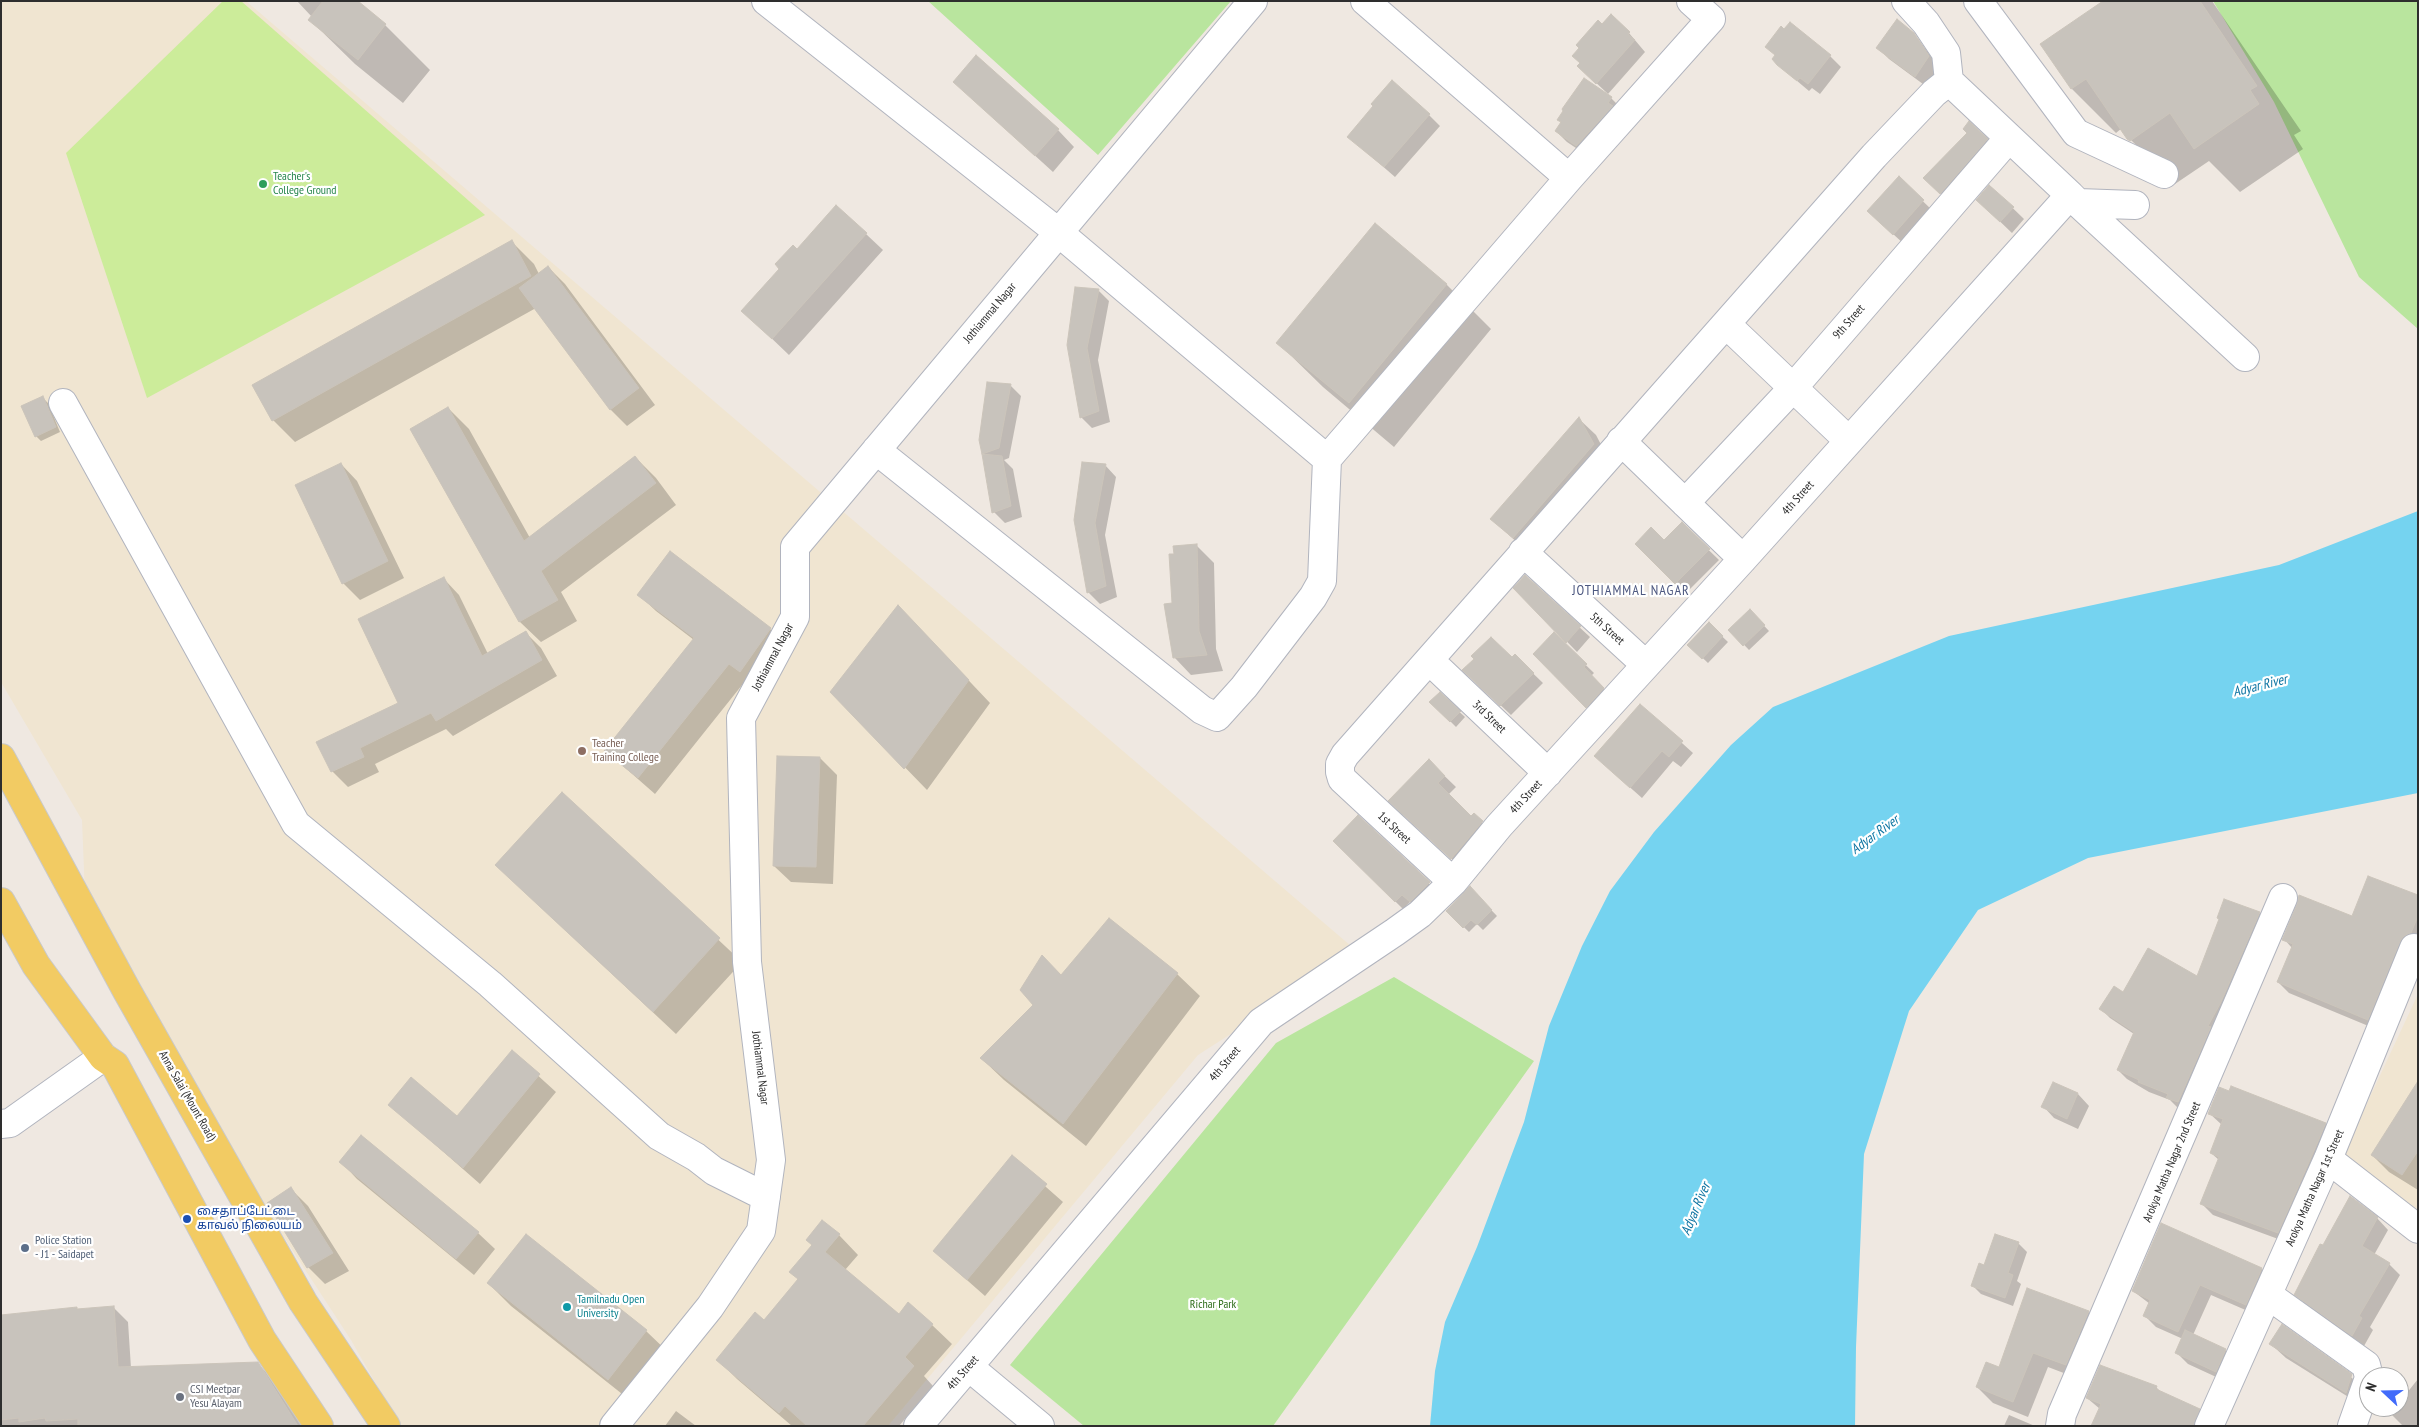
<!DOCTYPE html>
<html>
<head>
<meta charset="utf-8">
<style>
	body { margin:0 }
	#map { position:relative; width:2419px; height:1427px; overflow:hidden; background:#efe8e1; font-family:"PT Sans Narrow",sans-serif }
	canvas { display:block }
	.frame { position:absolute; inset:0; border:2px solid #2e2e2e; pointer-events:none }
	.north { position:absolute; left:2359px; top:1367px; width:50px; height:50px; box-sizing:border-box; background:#fff; border:1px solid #ababab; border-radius:50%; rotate:291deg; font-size:14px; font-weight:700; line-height:20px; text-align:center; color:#2e2e2e }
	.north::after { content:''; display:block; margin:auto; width:18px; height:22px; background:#426bfa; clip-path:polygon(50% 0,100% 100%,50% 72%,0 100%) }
</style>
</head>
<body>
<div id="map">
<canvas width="2419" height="1427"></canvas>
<div class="frame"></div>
<div class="north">N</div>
</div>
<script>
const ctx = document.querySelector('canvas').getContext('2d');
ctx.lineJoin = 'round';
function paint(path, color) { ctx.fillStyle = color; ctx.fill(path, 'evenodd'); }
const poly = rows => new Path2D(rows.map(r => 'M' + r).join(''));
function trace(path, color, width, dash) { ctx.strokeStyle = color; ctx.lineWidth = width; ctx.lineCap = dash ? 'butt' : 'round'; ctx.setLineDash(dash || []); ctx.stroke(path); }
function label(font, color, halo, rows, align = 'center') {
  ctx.font = font + ' "PT Sans Narrow","Noto Sans Tamil",sans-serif'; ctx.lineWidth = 4.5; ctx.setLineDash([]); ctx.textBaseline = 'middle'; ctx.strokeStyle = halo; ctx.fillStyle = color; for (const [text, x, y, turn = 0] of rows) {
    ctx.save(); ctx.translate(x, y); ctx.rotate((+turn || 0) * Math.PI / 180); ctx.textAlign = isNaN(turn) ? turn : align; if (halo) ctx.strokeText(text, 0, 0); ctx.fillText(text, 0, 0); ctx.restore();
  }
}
paint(poly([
	[1,1,246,1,1358,952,1198,1055,888,1426,400,1426,351,1340,261,1202,86,920,82,820,1,682],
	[2418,994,2418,1219,2342,1157]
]), '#f0e5d1');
paint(poly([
	[928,1,1231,1,1098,155],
	[2213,1,2418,1,2418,329,2359,277,2274,102],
	[1394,977,1534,1061,1273,1426,1084,1426,1010,1365,1276,1043]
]), '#b9e59e');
paint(poly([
	[223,1,241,1,485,215,147,398,66,153]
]), '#ccec9a');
paint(poly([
	[2418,511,2418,793,2088,858,1978,910,1909,1011,1864,1154,1856,1347,1855,1426,1430,1426,1435,1371,1445,1322,1477,1247,1524,1122,1549,1026,1582,946,1610,891,1654,832,1731,745,1773,707,1949,636,2279,565]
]), '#75d3f0');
paint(poly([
	[297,1,356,1,385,25,430,70,403,103,355,64,310,20,312,17],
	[2105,1,2212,1,2301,131,2294,135,2303,149,2240,192,2209,161,2175,184,2131,140,2122,128,2116,133,2071,88],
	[1602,26,1629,33,1645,52,1608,94,1590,77,1581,64],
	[1907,28,1919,40,1939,68,1927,87,1889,59,1878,48],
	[1830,56,1841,67,1820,94,1812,88,1809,91,1790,75],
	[954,82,1058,130,1074,147,1053,172],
	[1611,98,1622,109,1588,156,1567,142,1556,131],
	[1429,115,1440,126,1395,177,1349,137],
	[1969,123,1992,145,1946,198,1925,178,1969,133],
	[1899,178,1934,212,1905,245,1880,222],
	[1990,186,2024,219,2012,233,1989,211],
	[1376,225,1447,285,1491,329,1394,447,1323,387,1278,343],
	[866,234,883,250,789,355,743,311,797,250],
	[512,242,534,264,539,274,548,267,565,284,655,405,627,426,610,409,536,308,295,442,273,420],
	[1098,290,1109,301,1098,360,1110,422,1092,428,1081,417,1068,345],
	[1010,385,1021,396,1009,458,1004,460,1013,469,1022,517,1005,523,994,512,986,456,983,453],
	[42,397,48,403,60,432,41,441,36,436],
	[448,408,469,429,530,538,635,457,656,478,676,505,561,592,577,621,541,642,520,622,412,429],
	[1579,419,1596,435,1610,462,1530,554,1491,519],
	[341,464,357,481,404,578,360,600,343,583],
	[1105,465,1116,477,1105,535,1117,597,1100,604,1089,593,1075,520],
	[1682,524,1719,560,1686,593,1637,544,1664,541],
	[1197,546,1214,563,1216,649,1223,671,1191,675,1175,658,1174,604],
	[671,553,770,629,787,646,746,680,655,794,606,751,694,640,656,611,639,595],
	[1525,577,1590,637,1577,652,1515,588],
	[444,579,459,595,488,654,525,632,541,648,557,676,453,736,446,729,375,764,379,772,348,787,332,771,400,703],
	[1750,611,1769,631,1749,650,1730,630],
	[1709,624,1728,642,1708,663,1689,645],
	[920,629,990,703,927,790,832,692],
	[1554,634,1594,673,1591,676,1611,697,1595,715,1535,654],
	[1515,656,1543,683,1511,715,1474,680,1476,659,1512,659],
	[1440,694,1465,717,1456,727,1431,702],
	[1641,706,1693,753,1681,767,1673,761,1642,798,1607,767],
	[820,758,837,775,833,884,791,882,774,866],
	[1429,761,1456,787,1448,795,1471,818,1474,815,1493,833,1463,869,1401,812],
	[562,793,742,962,676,1034,496,865],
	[1358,817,1437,891,1419,909,1410,902,1403,909,1334,841],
	[1470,888,1497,916,1483,930,1477,924,1469,932,1447,911],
	[2418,896,2418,945,2378,1030,2289,993,2278,982,2292,948,2284,939],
	[2259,913,2269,923,2188,1111,2177,1107,2170,1100,2149,1092,2127,1079,2118,1070,2134,1034,2110,1018,2101,1009,2124,994,2198,978],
	[1109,920,1177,974,1200,996,1086,1146,1004,1080,981,1058,1061,976],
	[512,1052,556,1092,480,1184,390,1105,457,1118],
	[2053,1083,2078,1094,2089,1106,2078,1129,2054,1118,2043,1106],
	[2418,1083,2418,1190,2389,1172,2372,1155],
	[2209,1113,2325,1124,2336,1134,2289,1243,2213,1215,2202,1204,2219,1160,2211,1153,2222,1125],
	[1012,1157,1063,1202,985,1296,934,1251],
	[341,1162,478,1233,495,1249,474,1275,357,1179],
	[291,1189,308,1206,349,1271,325,1284,308,1267],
	[2377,1218,2388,1230,2374,1255,2389,1264,2400,1275,2370,1327,2373,1330,2364,1346,2307,1306,2296,1294,2323,1247],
	[2161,1225,2262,1269,2273,1280,2257,1315,2211,1295,2193,1335,2225,1350,2237,1361,2227,1382,2188,1364,2177,1353,2183,1339,2156,1327,2144,1315,2150,1304,2133,1291],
	[526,1235,646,1331,669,1353,631,1401,511,1306,488,1283],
	[839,1235,858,1255,845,1270,899,1316,932,1325,952,1344,924,1376,933,1386,899,1426,792,1426,737,1379,718,1360,764,1321],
	[1996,1236,2019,1244,2027,1252,2017,1281,2021,1284,2013,1306,1981,1294,1972,1285,1985,1266],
	[114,1308,128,1322,131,1368,257,1363,272,1378,303,1426,1,1426,1,1316],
	[2088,1312,2104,1328,2082,1380,2048,1367,2028,1417,1993,1403,1977,1387,2000,1369],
	[2283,1326,2352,1378,2363,1389,2358,1403,2286,1358,2274,1347],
	[2418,1379,2418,1426,2403,1426,2387,1410,2390,1407,2399,1407,2399,1397,2402,1399],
	[2156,1387,2161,1392,2199,1410,2210,1421,2208,1426,2092,1426,2100,1409,2087,1398],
	[676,1411,696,1426,665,1426],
	[2009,1415,2035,1426,2004,1426]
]), '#0003');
const building = poly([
	[323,1,358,1,386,24,358,60,308,20,323,1],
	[2103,1,2200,1,2257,86,2250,90,2259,104,2194,149,2170,113,2130,141,2127,139,2086,79,2071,89,2040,44,2103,1],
	[1611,14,1630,32,1628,34,1635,40,1596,84,1577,66,1580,63,1572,56,1579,48,1576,45,1598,20,1602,24,1611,14],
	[1897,19,1914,33,1929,56,1915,77,1876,48,1897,19],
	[1790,22,1831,55,1808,84,1800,78,1797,81,1777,65,1772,59,1775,55,1765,47,1781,26,1784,29,1790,22],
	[976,55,1059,129,1035,156,953,82,976,55],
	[1584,78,1612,97,1608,103,1613,106,1576,146,1555,131,1561,122,1557,120,1563,111,1562,109,1584,78],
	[1392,80,1430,114,1384,167,1347,137,1373,106,1371,104,1392,80],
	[1969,121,1988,139,1940,194,1923,178,1967,133,1963,129,1969,121],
	[1899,176,1924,200,1893,235,1867,211,1899,176],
	[1989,185,2014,207,2000,222,1976,200,1989,185],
	[836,205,867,233,772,339,741,311,779,269,775,264,793,245,797,249,836,205],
	[1375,223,1447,284,1349,403,1276,343,1375,223],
	[512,240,531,276,272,421,252,385,512,240],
	[548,266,639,388,610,410,519,288,548,266],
	[1075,287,1099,289,1087,348,1099,411,1080,418,1067,345,1075,287],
	[987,382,1011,384,999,448,982,454,979,440,987,382],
	[43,396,56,427,35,437,21,406,43,396],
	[448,407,524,541,635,456,656,483,541,571,558,600,519,622,410,429,448,407],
	[1579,417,1594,444,1513,538,1490,519,1579,417],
	[982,454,1002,456,1011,506,992,513,982,454],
	[1082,462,1106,464,1095,523,1106,586,1087,593,1074,520,1082,462],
	[341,463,388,561,342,584,295,485,341,463],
	[1682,522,1710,549,1675,584,1635,544,1651,527,1664,540,1682,522],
	[1197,544,1199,631,1207,655,1173,658,1164,604,1172,603,1169,554,1174,554,1173,546,1197,544],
	[670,551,771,628,740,672,729,664,638,778,604,751,694,638,637,595,670,551],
	[1525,575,1581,626,1566,643,1513,588,1525,575],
	[444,577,482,656,526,631,542,660,436,721,431,713,360,748,364,757,331,772,316,742,398,703,358,619,444,577],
	[898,605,969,680,904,769,830,692,898,605],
	[1750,609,1765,625,1743,646,1728,630,1750,609],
	[1709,622,1723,636,1702,659,1687,645,1709,622],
	[1554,632,1587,664,1584,667,1604,688,1586,708,1533,654,1554,632],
	[1491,637,1512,657,1515,654,1534,673,1500,706,1462,670,1474,659,1471,656,1491,637],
	[1440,692,1461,711,1450,722,1429,702,1440,692],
	[1640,704,1683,741,1669,757,1662,751,1630,788,1594,756,1640,704],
	[777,756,820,757,816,867,773,866,777,756],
	[1429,759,1445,776,1438,783,1471,816,1474,813,1483,821,1451,859,1388,801,1429,759],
	[562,792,720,938,653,1012,495,865,562,792],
	[1358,815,1430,882,1410,902,1402,895,1395,902,1333,841,1358,815],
	[2368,876,2418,895,2418,916,2411,933,2404,936,2400,942,2368,1020,2277,982,2293,944,2282,940,2297,904,2299,895,2352,916,2368,876],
	[1470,886,1492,910,1477,925,1471,920,1463,928,1446,911,1470,886],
	[2224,899,2260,912,2221,1002,2208,1026,2211,1027,2178,1102,2166,1098,2168,1094,2138,1082,2139,1080,2117,1070,2134,1032,2099,1009,2114,986,2123,992,2148,948,2197,976,2219,919,2217,918,2224,899],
	[1109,918,1178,973,1063,1124,980,1058,1033,1005,1020,990,1042,955,1061,975,1109,918],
	[512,1050,540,1074,463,1168,388,1105,411,1077,457,1116,512,1050],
	[2418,1081,2418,1151,2402,1175,2371,1155,2418,1081],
	[2053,1082,2078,1093,2067,1119,2041,1107,2053,1082],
	[2231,1086,2326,1123,2278,1233,2200,1204,2219,1157,2210,1153,2223,1119,2208,1114,2219,1087,2229,1091,2231,1086],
	[361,1135,479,1232,456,1259,339,1162,361,1135],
	[1012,1155,1047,1184,967,1280,933,1251,1012,1155],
	[291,1187,333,1253,307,1268,267,1203,291,1187],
	[2350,1196,2378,1217,2362,1246,2390,1263,2359,1316,2362,1318,2352,1336,2294,1295,2320,1244,2323,1245,2350,1196],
	[822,1220,840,1234,825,1252,899,1314,908,1302,933,1324,905,1357,914,1366,863,1426,807,1426,785,1406,779,1413,716,1360,755,1312,764,1320,798,1279,789,1272,812,1245,806,1240,822,1220],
	[2161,1223,2262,1268,2246,1305,2200,1285,2178,1332,2143,1316,2150,1300,2132,1291,2161,1223],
	[526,1234,647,1330,608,1380,487,1283,526,1234],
	[1995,1234,2019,1242,2008,1273,2013,1275,2005,1298,1971,1286,1979,1263,1984,1265,1995,1234],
	[2027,1288,2089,1311,2066,1365,2033,1353,2013,1402,1976,1387,1986,1362,1999,1367,2027,1288],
	[114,1306,118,1367,258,1362,298,1426,78,1426,78,1419,46,1421,45,1418,19,1422,19,1418,1,1420,1,1315,77,1307,77,1309,114,1306],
	[2282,1324,2352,1374,2346,1393,2269,1344,2282,1324],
	[2185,1330,2226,1349,2216,1372,2175,1353,2185,1330],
	[2100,1365,2157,1386,2156,1389,2200,1409,2194,1426,2091,1426,2101,1404,2086,1398,2100,1365]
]);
paint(building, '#c8c3bc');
trace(building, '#cbc4ba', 1);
const minor = poly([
	[766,1,1058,232,1327,459],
	[1365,1,1569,178],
	[1906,1,1926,23,1946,53,1949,81],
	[1978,1,2076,133,2164,174],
	[2078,203,2245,357],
	[1726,324,1849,441],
	[63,403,296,824,490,984,659,1136,696,1157,714,1171,766,1197],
	[1621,441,1743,559],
	[876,450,1202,710,1217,717,1244,687,1313,597,1322,581,1327,459,1569,178,1711,19,1691,1],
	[1685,503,1792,389,2009,138],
	[1523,552,1646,665],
	[1429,660,1548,773],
	[1453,882,1342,779,1340,772,1340,764,1345,755,1874,156,1934,93,1949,81,2070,195],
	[1,1124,10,1123,103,1057],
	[2328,1159,2418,1229],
	[2268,1295,2366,1365,2369,1377],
	[969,1367,1040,1426],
	[614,1426,710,1307,761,1231,771,1160,747,962,741,718,795,617,795,547,1253,1],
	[918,1426,1261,1022,1395,932,1420,914,1453,882,1499,826,1743,559,2070,195,2078,203,2135,205],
	[2060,1426,2062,1414,2283,898],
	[2209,1426,2328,1159,2414,948],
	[2352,1426,2369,1378]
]);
const primary = poly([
	[1,758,127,991,303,1302,386,1426],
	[1,902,36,965,103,1057,115,1065,262,1340,319,1426]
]);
trace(minor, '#b1b4be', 30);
trace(primary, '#c9c9c9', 30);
trace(minor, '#fff', 28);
trace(primary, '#f2cb63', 28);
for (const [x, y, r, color] of [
	[263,184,5,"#2e9e5b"],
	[582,751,5,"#8d6e63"],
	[187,1219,5,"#1a4fb4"],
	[25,1248,5,"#5c6f8a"],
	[567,1307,5,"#0f9aa8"],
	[180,1397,5,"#6b7280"]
]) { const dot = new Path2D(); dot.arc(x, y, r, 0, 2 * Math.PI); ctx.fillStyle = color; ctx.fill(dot); trace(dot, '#fff', 2); }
label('12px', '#27864d', '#fff', [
	["Teacher's",273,177],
	["College Ground",273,191]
], 'left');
label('12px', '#2e2e2e', '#fff', [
	["Jothiammal Nagar",990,313,-50],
	["9th Street",1849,322,-49],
	["4th Street",1798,498,-48],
	["5th Street",1607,629,42],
	["Jothiammal Nagar",773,657,-62],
	["3rd Street",1489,717,44],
	["4th Street",1526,797,-47],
	["1st Street",1394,828,43],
	["4th Street",1225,1064,-50],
	["Jothiammal Nagar",760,1068,83],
	["Anna Salai (Mount Road)",187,1096,60],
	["Arokya Matha Nagar 2nd Street",2172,1162,-67],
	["Arokya Matha Nagar 1st Street",2315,1188,-66],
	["4th Street",963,1373,-49]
]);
label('12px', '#785e54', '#fff', [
	["Teacher",592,744],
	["Training College",592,758]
], 'left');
label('12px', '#164399', '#fff', [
	["சைதாப்பேட்டை",197,1212],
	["காவல் நிலையம்",197,1226]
], 'left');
label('12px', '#4e5e75', '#fff', [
	["Police Station",35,1241],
	["- J1 - Saidapet",35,1255]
], 'left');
label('12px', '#0d838f', '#fff', [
	["Tamilnadu Open",577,1300],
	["University",577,1314]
], 'left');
label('12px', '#2f6e1b', '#fff', [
	["Richar Park",1213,1305]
]);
label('12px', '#5b616d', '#fff', [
	["CSI Meetpar",190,1390],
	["Yesu Alayam",190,1404]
], 'left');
ctx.letterSpacing = '1px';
label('14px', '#4d5880', '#fff', [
	["JOTHIAMMAL NAGAR",1631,591]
]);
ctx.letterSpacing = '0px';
label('italic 14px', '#0d74a2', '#fff', [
	["Adyar River",2260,686,-14],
	["Adyar River",1875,835,-36],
	["Adyar River",1696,1209,-67]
]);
</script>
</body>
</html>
